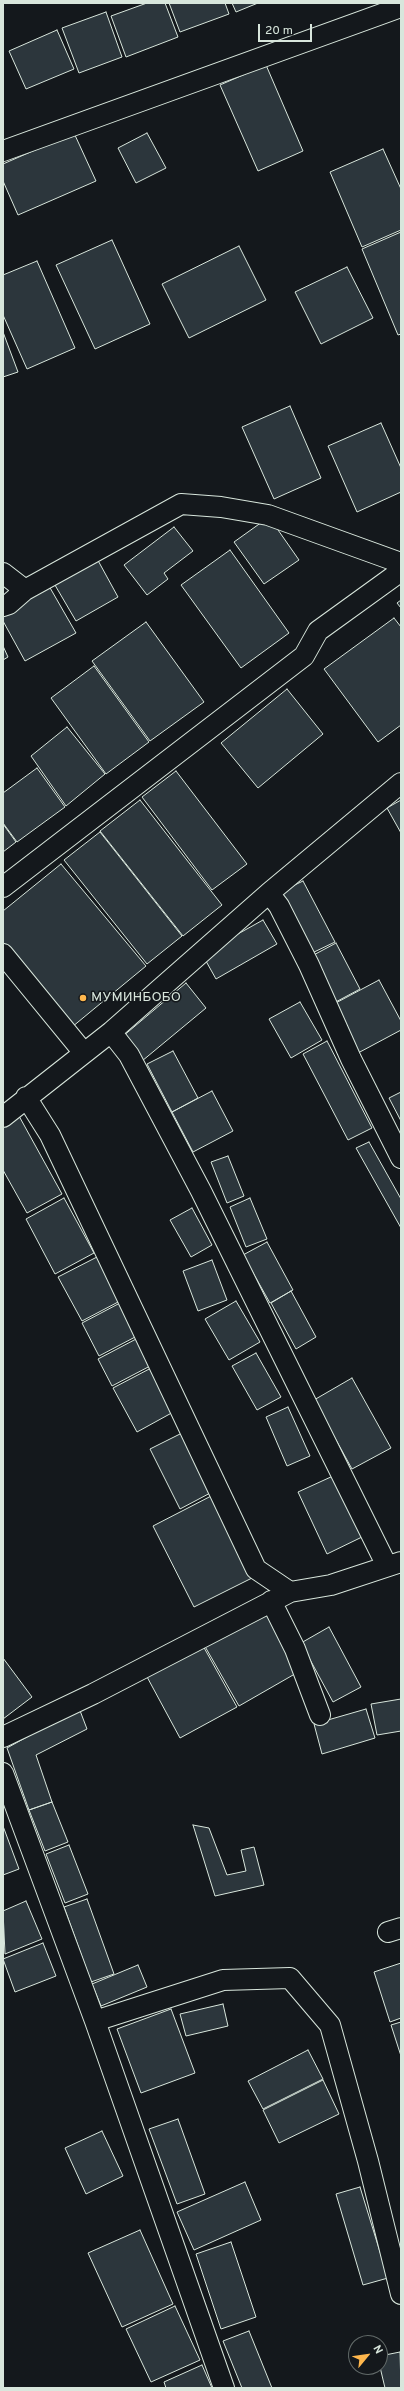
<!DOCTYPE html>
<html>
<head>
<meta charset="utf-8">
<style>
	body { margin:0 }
	#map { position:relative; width:404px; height:2391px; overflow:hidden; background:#14181c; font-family:Overpass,sans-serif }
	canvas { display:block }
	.frame { position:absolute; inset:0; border:4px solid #d8e6dc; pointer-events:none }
	.north { position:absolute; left:348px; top:2335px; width:40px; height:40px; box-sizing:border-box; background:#14181c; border:1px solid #626a69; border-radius:50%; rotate:61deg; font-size:11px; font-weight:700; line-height:16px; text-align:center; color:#d8e6dc }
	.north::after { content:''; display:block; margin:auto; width:14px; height:18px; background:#ffb74d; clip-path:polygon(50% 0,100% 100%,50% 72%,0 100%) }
	.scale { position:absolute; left:258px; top:24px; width:54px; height:18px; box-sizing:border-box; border:2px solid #d8e6dc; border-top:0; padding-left:5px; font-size:12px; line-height:14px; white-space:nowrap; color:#d8e6dc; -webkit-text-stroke:3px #14181c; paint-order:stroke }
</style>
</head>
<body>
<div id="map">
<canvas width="404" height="2391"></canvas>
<div class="frame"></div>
<div class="north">N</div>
<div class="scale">20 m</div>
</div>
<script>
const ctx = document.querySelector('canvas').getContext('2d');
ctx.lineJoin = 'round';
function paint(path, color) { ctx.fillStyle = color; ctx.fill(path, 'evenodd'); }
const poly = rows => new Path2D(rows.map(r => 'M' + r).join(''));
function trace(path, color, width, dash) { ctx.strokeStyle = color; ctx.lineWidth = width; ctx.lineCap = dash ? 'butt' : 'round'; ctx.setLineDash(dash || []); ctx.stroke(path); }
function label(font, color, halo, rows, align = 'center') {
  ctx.font = font + ' Overpass,sans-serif'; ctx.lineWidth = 3; ctx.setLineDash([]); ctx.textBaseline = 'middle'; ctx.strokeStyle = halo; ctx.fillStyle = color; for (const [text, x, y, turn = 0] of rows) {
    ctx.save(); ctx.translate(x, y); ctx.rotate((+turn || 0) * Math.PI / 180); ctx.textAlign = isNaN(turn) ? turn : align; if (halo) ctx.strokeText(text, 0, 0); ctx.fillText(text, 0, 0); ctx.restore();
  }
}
const building = poly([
	[147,3,165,3,178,37,126,57,111,16,147,3],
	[169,3,225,3,229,14,180,32,169,3],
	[232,3,258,3,236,12,232,3],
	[106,12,122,57,79,73,62,28,106,12],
	[57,30,74,69,26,89,9,51,57,30],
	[266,65,303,151,258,171,220,85,266,65],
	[74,133,96,181,18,215,3,181,3,164,74,133],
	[147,133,166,168,136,183,118,148,147,133],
	[383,149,401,189,401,230,362,247,330,172,383,149],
	[401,232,401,334,398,335,362,249,401,232],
	[112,240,150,324,95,349,56,265,112,240],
	[239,246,266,300,189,338,162,284,239,246],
	[37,261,75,348,27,369,3,315,3,275,37,261],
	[347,267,373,318,321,344,295,292,347,267],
	[3,332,18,372,3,377,3,332],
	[290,406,321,478,274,499,242,427,290,406],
	[381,423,401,468,401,492,357,512,328,446,381,423],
	[269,517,299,560,264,584,234,542,269,517],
	[174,527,193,551,164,573,168,579,147,595,124,565,174,527],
	[230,550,289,633,241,668,181,585,230,550],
	[95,555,118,597,76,621,52,580,95,555],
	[49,586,76,633,25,661,3,621,3,612,49,586],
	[401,600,401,608,397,603,401,600],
	[394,618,401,627,401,725,378,742,324,669,394,618],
	[146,622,204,702,150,741,92,661,146,622],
	[3,646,8,657,3,660,3,646],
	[94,666,149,742,106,774,51,698,94,666],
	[287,689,323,734,258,788,221,743,287,689],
	[67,727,105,774,66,806,31,756,67,727],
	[37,768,65,807,17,842,3,823,3,793,37,768],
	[176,771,247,864,212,890,142,797,176,771],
	[140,800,222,905,183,936,100,831,140,800],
	[401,800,401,833,387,808,401,800],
	[3,824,16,842,3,852,3,824],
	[100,832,182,936,147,964,64,860,100,832],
	[61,864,146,966,72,1027,3,943,3,911,61,864],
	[303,881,335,942,310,954,278,893,303,881],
	[263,920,277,944,216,979,202,954,263,920],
	[336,943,360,989,332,1004,308,958,336,943],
	[379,980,401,1021,401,1030,358,1053,332,1005,379,980],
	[186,983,206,1008,142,1061,122,1037,186,983],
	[300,1002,322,1040,291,1058,269,1019,300,1002],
	[327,1041,372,1128,348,1140,303,1054,327,1041],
	[173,1051,198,1098,172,1112,147,1064,173,1051],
	[212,1091,233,1131,193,1152,172,1112,212,1091],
	[401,1092,401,1121,389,1098,401,1092],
	[19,1116,62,1194,27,1213,3,1170,3,1125,19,1116],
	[369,1142,401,1199,401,1228,356,1148,369,1142],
	[228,1156,244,1196,227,1203,211,1162,228,1156],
	[64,1198,94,1253,55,1274,26,1219,64,1198],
	[250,1198,267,1239,246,1247,230,1207,250,1198],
	[192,1208,212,1245,191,1257,170,1220,192,1208],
	[267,1242,293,1290,270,1303,243,1255,267,1242],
	[97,1257,120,1301,82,1321,58,1277,97,1257],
	[212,1260,227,1300,198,1311,183,1271,212,1260],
	[291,1291,316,1337,296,1349,271,1303,291,1291],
	[236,1301,260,1342,229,1360,205,1319,236,1301],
	[120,1303,137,1336,99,1356,82,1323,120,1303],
	[138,1338,152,1365,112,1386,98,1359,138,1338],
	[256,1353,281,1397,257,1410,232,1366,256,1353],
	[153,1367,177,1410,137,1432,113,1388,153,1367],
	[352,1378,391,1448,352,1469,314,1400,352,1378],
	[288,1407,310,1456,287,1466,266,1417,288,1407],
	[184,1432,214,1491,180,1509,150,1449,184,1432],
	[333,1476,362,1537,327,1554,298,1492,333,1476],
	[215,1494,256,1576,194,1607,153,1526,215,1494],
	[264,1608,300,1671,239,1706,203,1643,264,1608],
	[329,1627,361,1687,333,1702,301,1643,329,1627],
	[202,1644,237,1707,180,1738,146,1675,202,1644],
	[3,1658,32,1697,3,1719,3,1658],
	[401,1699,401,1731,377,1735,371,1704,401,1699],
	[79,1708,87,1729,36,1755,52,1802,29,1810,7,1748,79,1708],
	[366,1709,375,1738,322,1754,314,1724,366,1709],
	[52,1802,68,1842,45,1851,29,1810,52,1802],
	[193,1825,209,1828,227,1875,246,1871,241,1850,254,1847,264,1885,215,1896,193,1825],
	[3,1826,19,1869,3,1875,3,1826],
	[69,1845,88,1894,65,1903,46,1854,69,1845],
	[87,1899,114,1974,91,1982,64,1907,87,1899],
	[26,1901,42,1939,5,1954,3,1911,26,1901],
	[43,1943,56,1976,15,1992,3,1959,43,1943],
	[401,1963,401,2018,390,2022,374,1972,401,1963],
	[138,1965,147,1987,101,2006,92,1984,138,1965],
	[223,2004,228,2026,186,2036,180,2014,223,2004],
	[171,2009,195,2073,141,2093,117,2029,171,2009],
	[401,2022,401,2056,391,2025,401,2022],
	[308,2050,323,2079,263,2109,248,2081,308,2050],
	[323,2080,339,2114,279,2143,263,2110,323,2080],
	[178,2119,205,2194,177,2204,149,2129,178,2119],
	[102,2131,123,2176,86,2194,65,2148,102,2131],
	[245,2182,261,2220,194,2250,177,2212,245,2182],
	[360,2187,388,2278,363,2285,336,2194,360,2187],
	[140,2230,173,2304,122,2327,88,2253,140,2230],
	[231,2242,256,2317,221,2329,196,2254,231,2242],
	[175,2306,200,2360,151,2382,126,2329,175,2306],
	[249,2331,272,2388,242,2388,223,2341,249,2331],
	[400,2352,401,2388,385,2388,380,2367,380,2356,400,2352],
	[202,2365,212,2388,166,2388,164,2382,202,2365]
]);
paint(building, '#2c363c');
trace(building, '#d8e6dc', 1);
const minor = poly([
	[3,151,401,7],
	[3,573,25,590,181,504,221,507,268,515,401,563],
	[3,606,9,604,25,590],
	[3,887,304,656,318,631,401,571],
	[269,893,279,906,309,965,351,1059,401,1158],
	[3,954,84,1053],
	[111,1032,129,1055,201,1191,387,1566],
	[26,1097,50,1135,256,1569,290,1592,331,1585,401,1562],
	[3,1117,111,1032,269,893,401,783],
	[271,1601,295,1649,320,1715],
	[3,1737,93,1694,290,1592],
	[3,1773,95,2021,224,2388],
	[388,1932,401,1928],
	[95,2021,223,1980,290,1978,330,2025,368,2161,401,2294]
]);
trace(minor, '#d8e6dc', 22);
trace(minor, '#14181c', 20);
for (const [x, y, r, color] of [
	[83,998,4,"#ffb74d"]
]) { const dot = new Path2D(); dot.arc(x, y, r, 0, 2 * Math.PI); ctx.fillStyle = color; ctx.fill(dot); trace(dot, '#14181c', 1.5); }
label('14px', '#d8e6dc', '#14181c', [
	["МУМИНБОБО",91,998]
], 'left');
</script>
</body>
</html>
